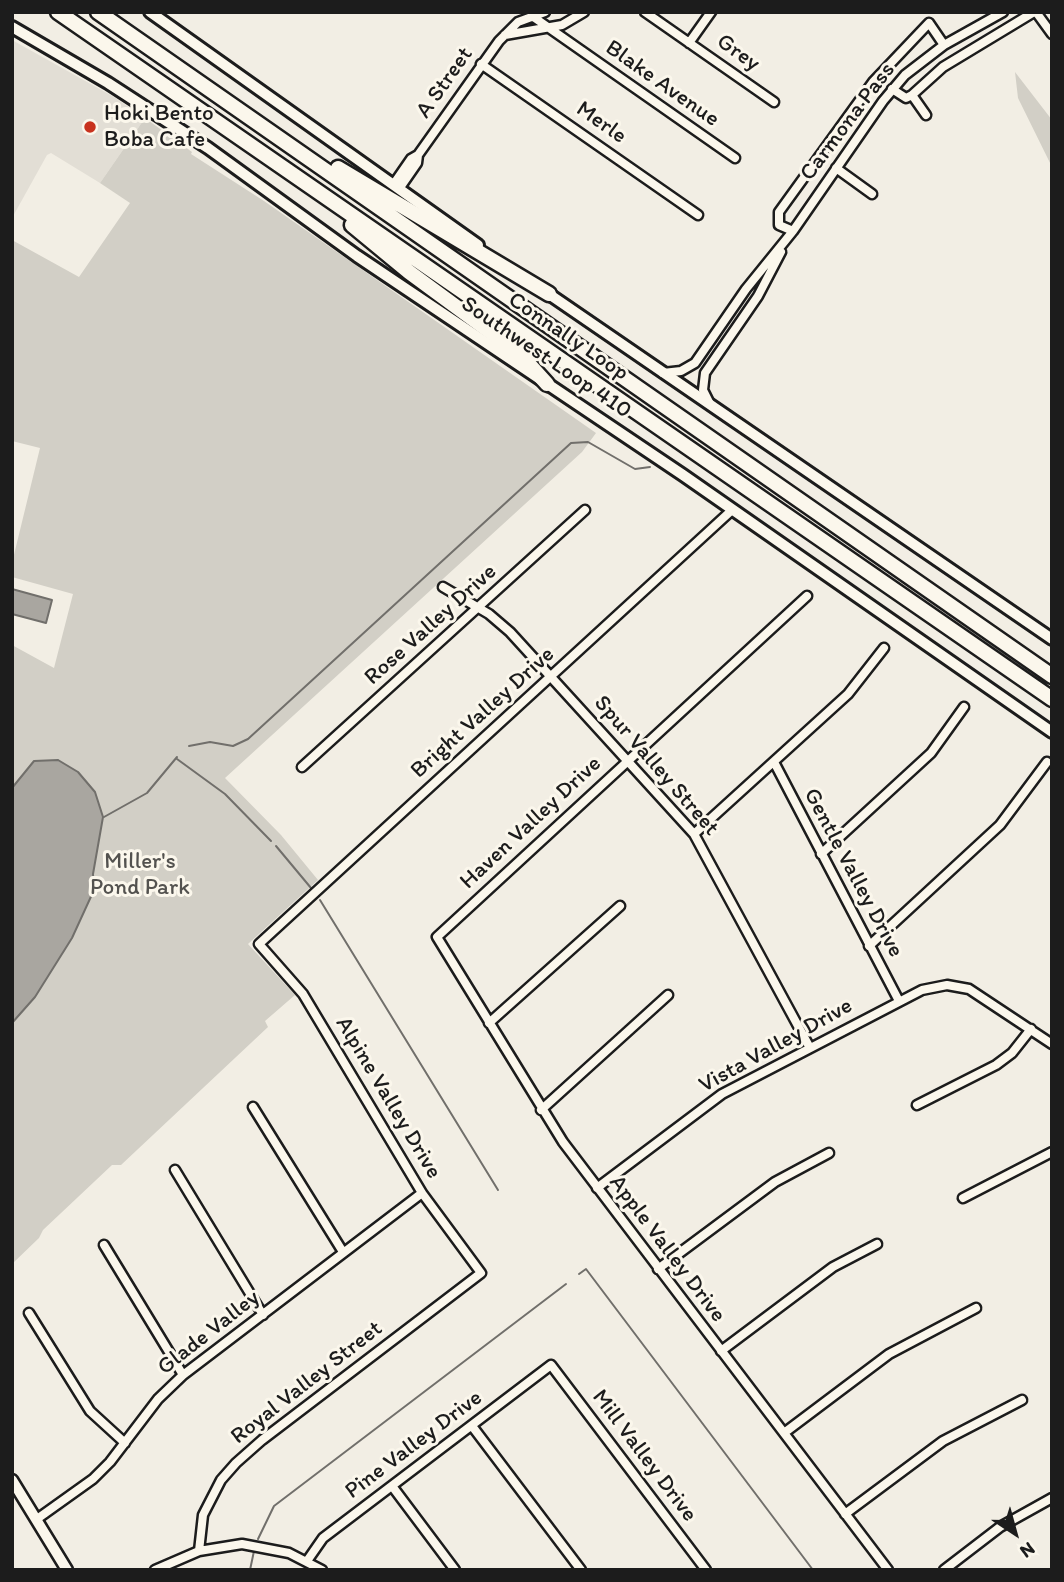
<!DOCTYPE html>
<html>
<head>
<meta charset="utf-8">
<style>
	body { margin:0 }
	#map { position:relative; width:1064px; height:1582px; overflow:hidden; background:#f2eee4; font-family:Itim,sans-serif }
	canvas { display:block }
	.frame { position:absolute; inset:0; border:14px solid #1c1c1c; pointer-events:none }
	.north { position:absolute; left:980px; top:1498px; width:70px; height:70px; -webkit-text-stroke:5px #fbf7ec; paint-order:stroke; rotate:144deg; font-size:19px; font-weight:700; line-height:28px; text-align:center; color:#1c1c1c }
	.north::after { content:''; display:block; margin:auto; width:24px; height:32px; background:#1c1c1c; clip-path:polygon(50% 0,100% 100%,50% 72%,0 100%) }
</style>
</head>
<body>
<div id="map">
<canvas width="1064" height="1582"></canvas>
<div class="frame"></div>
<div class="north">N</div>
</div>
<script>
const ctx = document.querySelector('canvas').getContext('2d');
ctx.lineJoin = 'round';
function paint(path, color) { ctx.fillStyle = color; ctx.fill(path, 'evenodd'); }
const poly = rows => new Path2D(rows.map(r => 'M' + r).join(''));
function trace(path, color, width, dash) { ctx.strokeStyle = color; ctx.lineWidth = width; ctx.lineCap = dash ? 'butt' : 'round'; ctx.setLineDash(dash || []); ctx.stroke(path); }
function label(font, color, halo, rows, align = 'center') {
  ctx.font = font + ' Itim,sans-serif'; ctx.lineWidth = 6; ctx.setLineDash([]); ctx.textBaseline = 'middle'; ctx.strokeStyle = halo; ctx.fillStyle = color; for (const [text, x, y, turn = 0] of rows) {
    ctx.save(); ctx.translate(x, y); ctx.rotate((+turn || 0) * Math.PI / 180); ctx.textAlign = isNaN(turn) ? turn : align; if (halo) ctx.strokeText(text, 0, 0); ctx.fillText(text, 0, 0); ctx.restore();
  }
}
paint(poly([
	[12,40,114,97,145,118,100,183,51,153,47,155,12,218]
]), '#e2ded5');
paint(poly([
	[1015,72,1052,120,1052,167,1018,98],
	[145,118,192,152,191,154,264,201,596,433,582,452,225,778,281,835,318,880,248,944,295,995,265,1021,268,1027,121,1165,112,1165,43,1230,39,1238,12,1264,12,645,54,668,73,594,12,577,12,563,40,448,12,441,12,240,79,277,130,203,100,183]
]), '#d2cfc6');
const water = poly([
	[12,589,52,600,46,623,12,614,12,589],
	[58,760,78,772,95,792,103,817,93,874,94,890,72,938,35,997,12,1023,12,788,34,761,58,760]
]);
paint(water, '#a9a6a0');
trace(water, '#716f6b', 2);
trace(poly([
	[189,746,210,742,233,746,248,739,571,443,588,442,635,469,650,467],
	[177,759,225,794,271,841],
	[104,817,147,793,177,757],
	[276,846,311,888],
	[320,900,498,1190],
	[579,1274,586,1269,813,1570],
	[258,1539,274,1506,566,1284],
	[250,1570,254,1551]
]), '#716f6b', 2);
const minor = poly([
	[645,12,774,102],
	[1036,12,1052,34],
	[532,16,735,158],
	[505,35,562,25,584,12],
	[689,43,711,12],
	[481,64,698,215],
	[892,89,906,98,912,95,943,67,1034,12],
	[912,95,926,115],
	[836,168,872,194],
	[393,185,411,159,418,155],
	[399,189,417,163,418,155,499,41,518,22,545,12],
	[793,231,779,225,779,212,873,82,929,23,944,45],
	[663,373,681,371,695,363,746,289,793,231,883,101,905,75,944,45,1003,12],
	[710,404,703,390,705,373,758,296,781,252],
	[443,587,489,614,510,632,694,834,810,1048],
	[807,596,437,937,563,1142,888,1570],
	[774,762,899,1001],
	[302,767,585,510],
	[694,834,848,694,884,648],
	[821,854,931,753,964,707],
	[869,946,1000,825,1047,762],
	[489,1023,620,906],
	[917,1105,996,1065,1012,1053,1031,1029],
	[253,1107,343,1252],
	[541,1110,668,995],
	[175,1170,263,1315],
	[597,1188,722,1094,922,990,947,985,969,989,1052,1044],
	[963,1198,1052,1152],
	[104,1245,183,1375],
	[658,1269,775,1182,829,1153],
	[29,1313,90,1411,125,1443],
	[721,1351,833,1267,877,1244],
	[472,1426,581,1570],
	[784,1433,889,1354,976,1308],
	[392,1486,455,1570],
	[845,1514,943,1441,1022,1400],
	[37,1519,93,1479,110,1462,158,1399,183,1375,422,1193],
	[199,1551,203,1515,221,1480,236,1463,262,1440,481,1273,422,1193,303,994,259,944,732,510],
	[307,1561,323,1538,551,1365,706,1570],
	[155,1570,199,1551,242,1544,289,1553,322,1570],
	[944,1570,1000,1527,1052,1498]
]);
const tertiary = poly([
	[12,1480,67,1570]
]);
const secondary = poly([
	[150,12,478,245],
	[12,27,108,83,208,148,357,256,683,475,1052,732],
	[543,290,1052,639]
]);
const motorway = poly([
	[58,12,1052,699],
	[98,12,1052,676],
	[338,168,549,294],
	[352,225,409,272,519,353,547,384]
]);
trace(minor, '#1c1c1c', 13);
trace(tertiary, '#1c1c1c', 15);
trace(secondary, '#1c1c1c', 16);
trace(motorway, '#1c1c1c', 19);
trace(minor, '#fbf7ec', 8);
trace(tertiary, '#fbf7ec', 10);
trace(secondary, '#fbf7ec', 10);
trace(motorway, '#fbf7ec', 14);
for (const [x, y, r, color] of [
	[90,127,7,"#c8321e"]
]) { const dot = new Path2D(); dot.arc(x, y, r, 0, 2 * Math.PI); ctx.fillStyle = color; ctx.fill(dot); trace(dot, '#fbf7ec', 2.5); }
label('23px', '#1c1c1c', '#fbf7ec', [
	["Grey",738,53,35],
	["A Street",445,83,-55],
	["Blake Avenue",662,84,35],
	["Carmona Pass",848,122,-53],
	["Merle",601,123,35],
	["Connally Loop",568,337,34],
	["Southwest Loop 410",546,358,34],
	["Rose Valley Drive",431,625,-42],
	["Bright Valley Drive",483,713,-42],
	["Spur Valley Street",656,766,49],
	["Haven Valley Drive",531,823,-43],
	["Gentle Valley Drive",853,873,62],
	["Vista Valley Drive",776,1046,-29],
	["Alpine Valley Drive",388,1098,59],
	["Apple Valley Drive",667,1249,53],
	["Glade Valley",209,1333,-38],
	["Royal Valley Street",307,1383,-38],
	["Pine Valley Drive",414,1445,-37],
	["Mill Valley Drive",644,1456,53]
]);
label('23px', '#1c1c1c', '#fbf7ec', [
	["Hoki Bento",104,114],
	["Boba Cafe",104,140]
], 'left');
label('23px', '#53524f', '#fbf7ec', [
	["Miller's",140,862],
	["Pond Park",140,888]
]);
</script>
</body>
</html>
